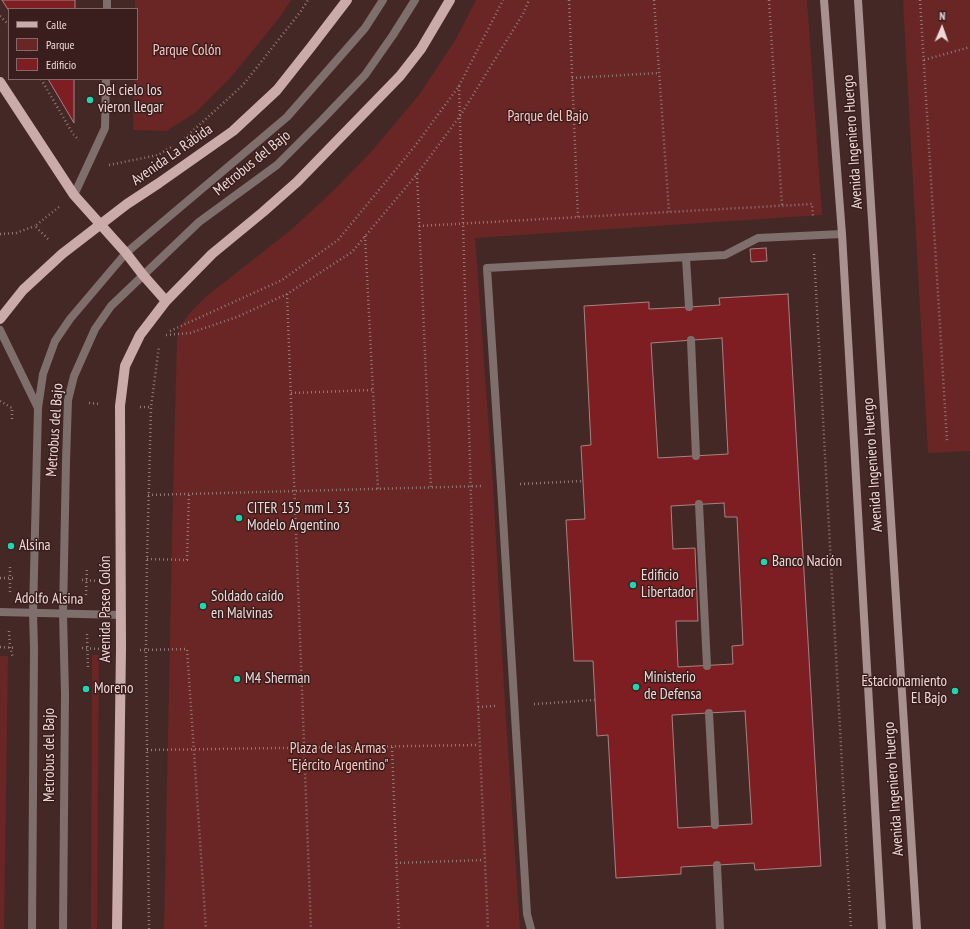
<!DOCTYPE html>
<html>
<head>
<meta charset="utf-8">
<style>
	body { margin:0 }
	#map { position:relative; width:970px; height:929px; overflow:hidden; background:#442826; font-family:"PT Sans Narrow",sans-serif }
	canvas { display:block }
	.legend { position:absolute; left:8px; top:8px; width:130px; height:72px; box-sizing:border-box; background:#3a1e1d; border:1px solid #816967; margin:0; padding:5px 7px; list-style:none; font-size:12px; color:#ecd9d7 }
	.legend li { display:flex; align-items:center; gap:8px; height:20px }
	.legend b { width:20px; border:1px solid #816967 }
	.north { position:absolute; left:922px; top:8px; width:40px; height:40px; -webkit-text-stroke:3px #3a1e1d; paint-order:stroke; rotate:2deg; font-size:11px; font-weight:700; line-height:16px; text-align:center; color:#ecd9d7 }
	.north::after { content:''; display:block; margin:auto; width:14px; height:18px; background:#ecd9d7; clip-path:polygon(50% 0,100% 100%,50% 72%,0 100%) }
</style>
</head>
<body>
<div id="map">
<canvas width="970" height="929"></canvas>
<ul class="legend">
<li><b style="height:5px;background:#caaba9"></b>Calle</li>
<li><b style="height:11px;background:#6a2625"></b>Parque</li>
<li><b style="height:11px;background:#7e1e22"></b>Edificio</li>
</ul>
<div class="north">N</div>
</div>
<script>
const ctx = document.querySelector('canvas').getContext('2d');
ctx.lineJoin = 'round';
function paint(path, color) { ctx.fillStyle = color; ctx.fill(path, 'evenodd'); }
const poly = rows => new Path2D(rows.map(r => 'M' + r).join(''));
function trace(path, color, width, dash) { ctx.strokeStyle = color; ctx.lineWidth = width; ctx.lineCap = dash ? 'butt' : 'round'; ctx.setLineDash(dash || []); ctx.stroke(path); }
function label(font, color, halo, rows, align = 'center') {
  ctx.font = font + ' "PT Sans Narrow",sans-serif'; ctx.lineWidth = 3; ctx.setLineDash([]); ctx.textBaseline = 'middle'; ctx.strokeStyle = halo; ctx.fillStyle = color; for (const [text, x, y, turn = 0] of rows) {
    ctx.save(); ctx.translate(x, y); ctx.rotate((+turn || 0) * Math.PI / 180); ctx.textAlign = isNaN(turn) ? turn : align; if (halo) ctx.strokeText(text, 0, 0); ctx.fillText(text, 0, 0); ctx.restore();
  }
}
paint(poly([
	[135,0,291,0,280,17,231,77,195,113,166,131,133,130,134,79,137,79,137,9,135,9],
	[476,0,807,0,822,215,475,238,493,485,505,705,520,929,164,929,173,494,177,339,180,327,189,314,207,296,292,229,332,192,371,152,419,95,456,39],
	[903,0,970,0,970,451,928,453],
	[92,655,99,655,97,929,91,929],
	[0,656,8,656,4,929,0,929]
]), '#6a2625');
const building = poly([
	[2,0,75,0,75,9,9,9,9,11,2,0],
	[48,79,74,79,74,123,48,79],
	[766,248,767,261,751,262,750,249,766,248],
	[788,294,821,866,755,870,754,863,681,867,681,874,616,878,608,735,597,736,593,661,574,661,566,520,585,519,581,446,591,445,584,306,649,302,649,309,689,307,720,305,719,298,788,294],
	[722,338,728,454,658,458,651,343,722,338],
	[724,503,725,517,737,517,743,645,732,646,733,664,678,667,676,621,698,621,695,548,673,549,671,506,724,503],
	[745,711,752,824,678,828,672,715,745,711]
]);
paint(building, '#7e1e22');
trace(building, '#a68380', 1);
trace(poly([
	[569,0,578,217],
	[654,0,669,212],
	[769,0,782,206],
	[920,0,947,441],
	[0,16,9,25],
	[924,60,970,47],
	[572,78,659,73],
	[41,79,73,134,79,140],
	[459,86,475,635,488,929],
	[185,138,243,85,301,11,308,0],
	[109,165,158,155,173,146],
	[417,174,431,487],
	[419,226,812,204,813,217],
	[0,234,16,233,35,226],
	[365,236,378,489],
	[48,239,35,226,59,207],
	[814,254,851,929],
	[287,294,311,929],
	[170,331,282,280,338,240,415,146,459,86,503,0],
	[166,335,190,333,237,317,287,294,352,252,417,174,460,116,523,14,529,0],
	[291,393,373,390],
	[0,401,12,408,12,420],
	[89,403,101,404],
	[140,407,151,407],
	[520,484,583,481],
	[148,495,483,486],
	[147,559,187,560,189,494],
	[0,578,15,578],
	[82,580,101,581],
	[10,592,10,567],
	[86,595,87,567],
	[9,631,10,647,13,658],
	[87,634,88,669],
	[0,647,15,648],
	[82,648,101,649],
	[140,650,187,649,206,929],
	[534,704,595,700],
	[478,707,495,706],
	[392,747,399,929],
	[147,750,479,745],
	[396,863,484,860],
	[149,929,146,650,147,559,151,407,159,346]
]), '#927a78', 2.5, [1, 3]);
trace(poly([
	[107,9,107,0],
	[74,195,105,128,106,79],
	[686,258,689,307],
	[0,330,38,408],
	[691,340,696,456],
	[699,504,707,666],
	[709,713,715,825],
	[717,865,720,929],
	[32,929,34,648,33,613,38,408,43,374,55,341,70,319,126,253,287,117,365,28,383,0],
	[63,929,65,694,63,614,66,461,68,400,74,376,95,329,111,306,199,222,277,165,322,120,365,75,393,35,415,0],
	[531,929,527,914,501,485,487,268,725,255,758,238,842,234]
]), '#7e6f6d', 8);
trace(poly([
	[0,612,121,615]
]), '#7e6f6d', 8);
trace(poly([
	[824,0,842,234,882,929],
	[858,0,917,929]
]), '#a9918f', 8);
trace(poly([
	[0,82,74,195,126,253,143,275,166,301],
	[0,319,23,290,62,254,127,204,159,183,233,131,277,90,311,47,347,0],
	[117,929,121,649,120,406,125,366,140,335,166,301,212,254,263,212,297,182,400,76,421,49,450,0]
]), '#caaba9', 10);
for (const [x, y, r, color] of [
	[90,100,4,"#21d5af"],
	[239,518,4,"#21d5af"],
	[11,546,4,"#21d5af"],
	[764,562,4,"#21d5af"],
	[633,585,4,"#21d5af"],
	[203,606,4,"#21d5af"],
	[237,679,4,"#21d5af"],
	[636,687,4,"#21d5af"],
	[86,689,4,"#21d5af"],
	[955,691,4,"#21d5af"]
]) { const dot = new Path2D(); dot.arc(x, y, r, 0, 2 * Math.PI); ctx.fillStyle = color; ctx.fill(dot); trace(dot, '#3a1e1d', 1.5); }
label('15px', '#fcc5c1', '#3a1e1d', [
	["Parque Colón",187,51],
	["Parque del Bajo",548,117],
	["Plaza de las Armas",338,749],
	["\"Ejército Argentino\"",338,766]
]);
label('15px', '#ecd9d7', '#3a1e1d', [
	["Del cielo los",98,91],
	["vieron llegar",98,108],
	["CITER 155 mm L 33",247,509],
	["Modelo Argentino",247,526],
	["Alsina",19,546],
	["Banco Nación",772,562],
	["Edificio",641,576],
	["Libertador",641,593],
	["Soldado caído",211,597],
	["en Malvinas",211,614],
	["Ministerio",644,678],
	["de Defensa",644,695],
	["M4 Sherman",245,679],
	["Estacionamiento",947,682,"right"],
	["El Bajo",947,699,"right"],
	["Moreno",94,689]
], 'left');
label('15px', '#ecd9d7', '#3a1e1d', [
	["Avenida Ingeniero Huergo",853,142,-94],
	["Avenida La Rábida",172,155,-35],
	["Metrobus del Bajo",252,163,-39],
	["Metrobus del Bajo",55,430,-86],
	["Avenida Ingeniero Huergo",873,465,-94],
	["Adolfo Alsina",49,599,1],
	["Avenida Paseo Colón",106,609,-90],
	["Metrobus del Bajo",50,755,-90],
	["Avenida Ingeniero Huergo",894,789,-94]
]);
</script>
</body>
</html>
